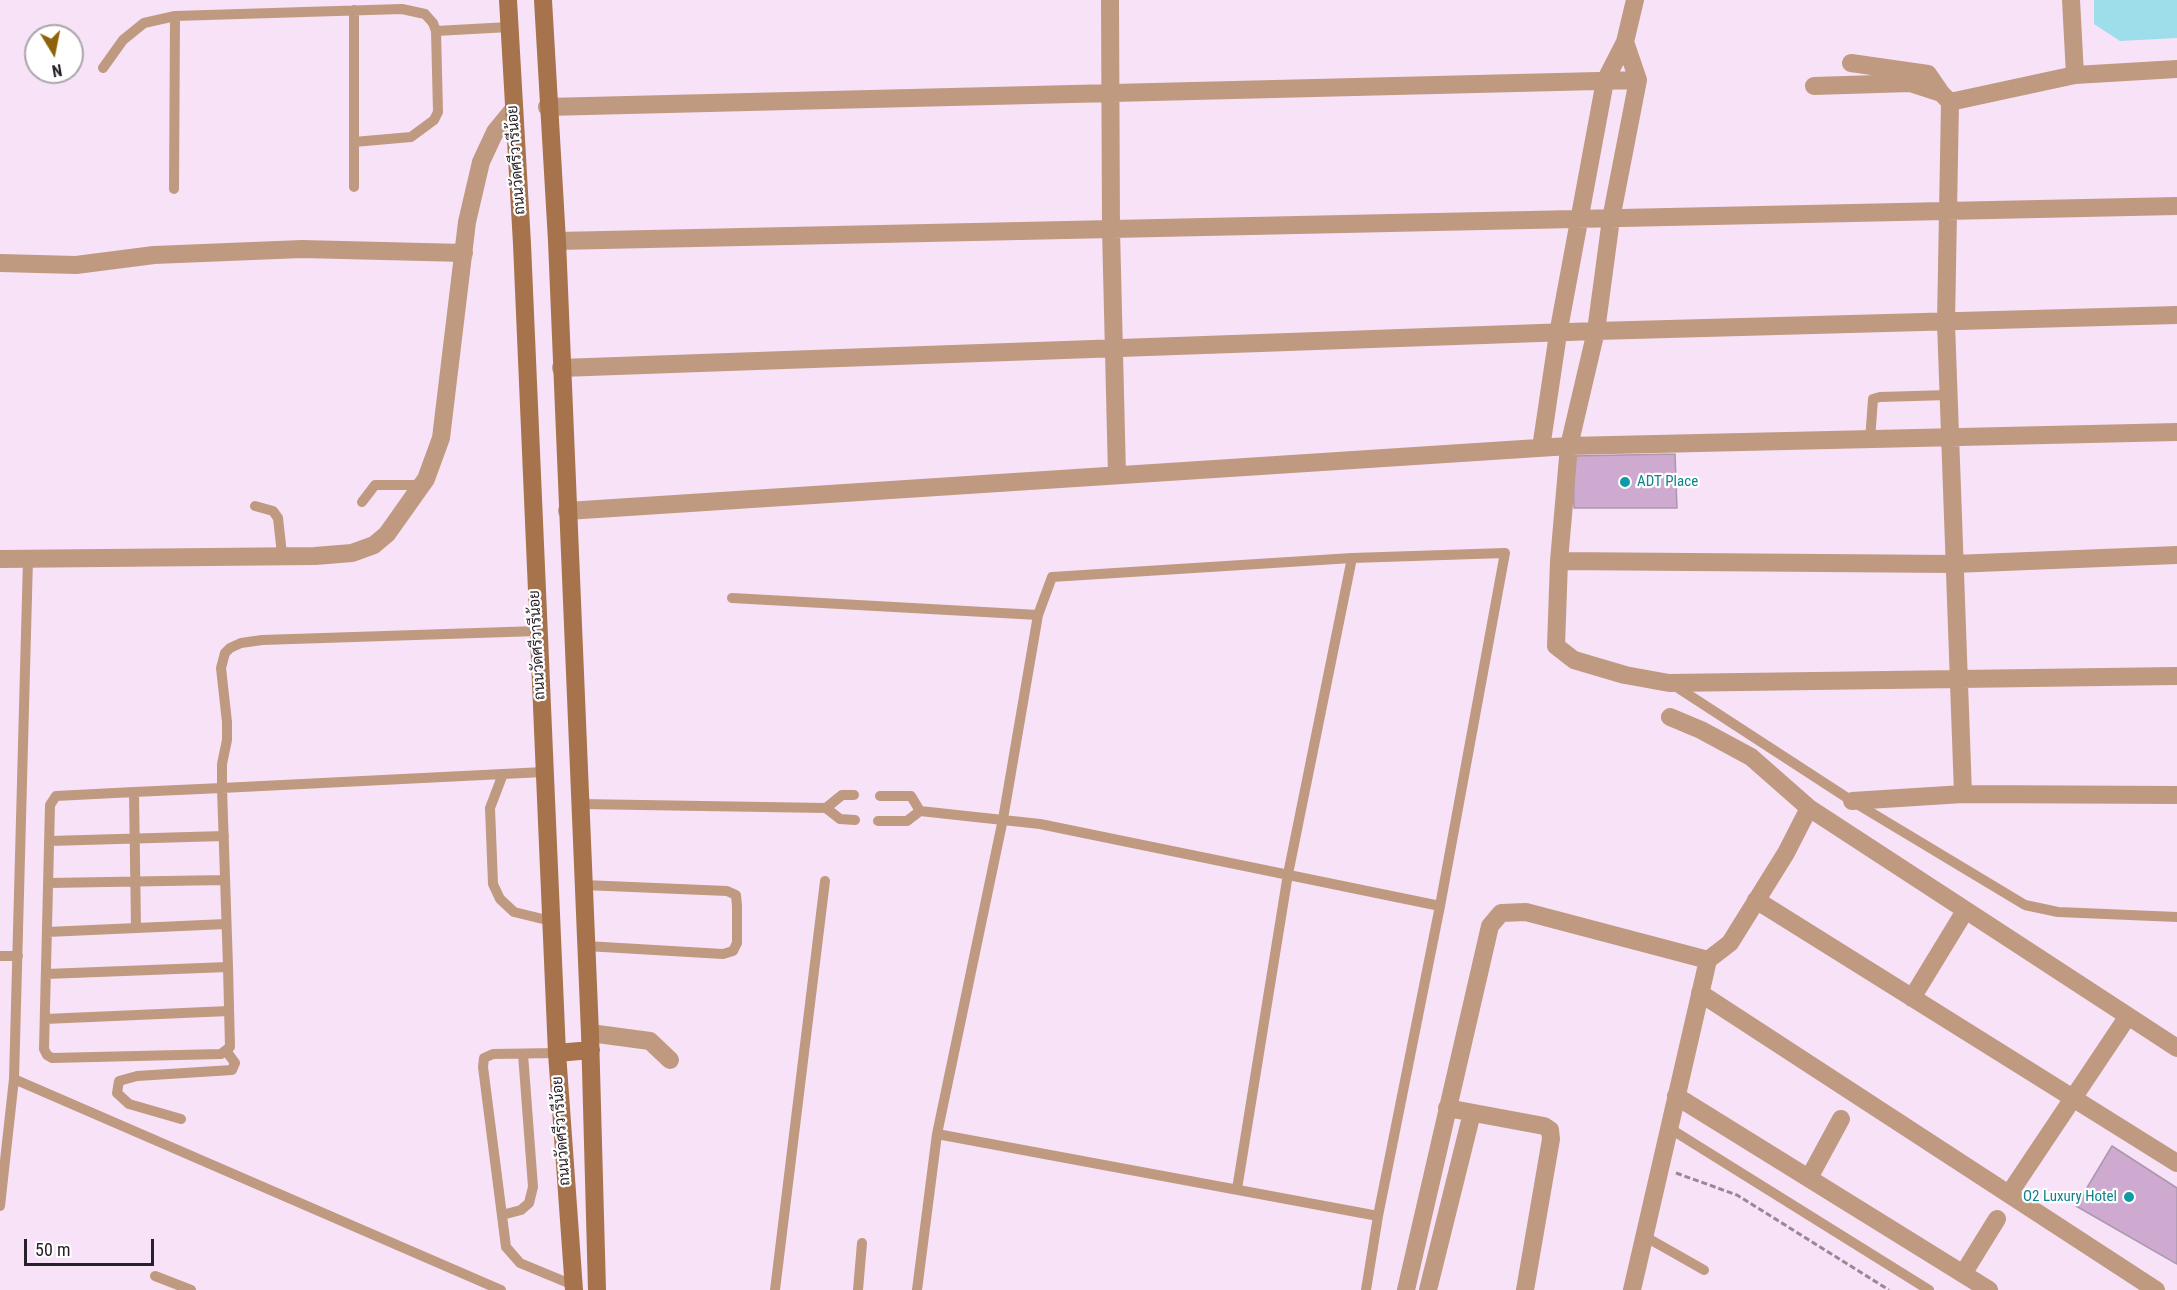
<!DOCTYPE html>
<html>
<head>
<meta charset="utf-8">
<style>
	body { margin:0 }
	#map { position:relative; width:2177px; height:1290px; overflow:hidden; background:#f7e2f8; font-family:"Roboto Condensed",sans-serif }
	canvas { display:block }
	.north { position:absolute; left:24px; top:24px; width:60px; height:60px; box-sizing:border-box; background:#fff; border:2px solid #a9a6a9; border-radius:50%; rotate:170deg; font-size:16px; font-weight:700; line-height:24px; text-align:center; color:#292129 }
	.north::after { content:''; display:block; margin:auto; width:21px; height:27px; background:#8f630a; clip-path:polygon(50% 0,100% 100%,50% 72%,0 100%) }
	.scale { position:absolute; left:24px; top:1239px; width:130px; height:27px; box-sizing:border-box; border:3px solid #292129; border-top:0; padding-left:8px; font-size:18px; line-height:21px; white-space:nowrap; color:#292129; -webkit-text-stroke:4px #fff; paint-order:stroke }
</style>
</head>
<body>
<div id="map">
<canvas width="2177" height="1290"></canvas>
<div class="north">N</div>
<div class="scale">50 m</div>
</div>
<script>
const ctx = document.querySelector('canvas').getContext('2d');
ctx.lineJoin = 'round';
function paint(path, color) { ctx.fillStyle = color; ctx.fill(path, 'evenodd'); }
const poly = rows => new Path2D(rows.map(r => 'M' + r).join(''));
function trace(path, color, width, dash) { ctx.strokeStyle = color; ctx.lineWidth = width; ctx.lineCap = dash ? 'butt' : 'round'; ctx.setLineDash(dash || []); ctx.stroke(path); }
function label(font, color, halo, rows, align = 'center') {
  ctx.font = font + ' "Roboto Condensed",Sarabun,sans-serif'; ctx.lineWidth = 4.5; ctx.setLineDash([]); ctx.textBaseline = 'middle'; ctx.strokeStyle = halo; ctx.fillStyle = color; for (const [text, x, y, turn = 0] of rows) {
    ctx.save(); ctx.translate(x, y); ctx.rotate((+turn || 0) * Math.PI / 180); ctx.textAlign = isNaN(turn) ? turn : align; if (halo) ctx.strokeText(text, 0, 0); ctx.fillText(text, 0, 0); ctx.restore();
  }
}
paint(poly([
	[2094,0,2177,0,2177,38,2120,41,2094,24]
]), '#9eddea');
const building = poly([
	[1675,454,1677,508,1574,508,1573,456,1675,454],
	[2112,1146,2177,1188,2177,1264,2076,1206,2112,1146]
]);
paint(building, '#ceaad0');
trace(building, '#ab98ac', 1.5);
trace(poly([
	[1676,1173,1737,1195,1889,1290]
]), '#978897', 3, [6, 3]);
trace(poly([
	[436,31,509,27],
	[103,68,123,40,144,23,175,16,402,9,425,14,433,23,436,31,438,112,434,120,411,137,354,142],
	[354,187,354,10],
	[174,189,175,16],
	[1870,440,1873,399,1880,397,1948,395],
	[362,502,375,485,421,485],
	[255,506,273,511,278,518,282,554],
	[1505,553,1440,906,1378,1216,937,1134,1003,819,1038,615,1052,577,1352,558,1505,553],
	[732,598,1038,615],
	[538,631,262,640,241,643,230,648,225,653,221,668,227,722,227,740,222,764,222,788,228,967,230,1047,221,1054,52,1058,47,1055,44,1049,50,805,56,796,134,792,222,788,503,774,544,772],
	[1672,684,1852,801,2025,905,2058,912,2177,917],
	[503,774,490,808,493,884,500,899,514,912,551,921],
	[134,792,136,928],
	[854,795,842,795,826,808,840,819,855,820],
	[580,804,826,808],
	[920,811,1040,824,1440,906],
	[878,821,907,821,920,811,911,796,880,796],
	[49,841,224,836],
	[49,883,225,880],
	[584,885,727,891,736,895,737,906,737,943,733,951,723,954,586,946],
	[47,932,226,924],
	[0,956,18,956],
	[46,974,228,967],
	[45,1019,229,1011],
	[557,1053,493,1054,484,1058,483,1067,506,1247,520,1263,573,1285],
	[14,1079,501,1290],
	[181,1119,129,1104,117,1093,119,1081,137,1076,232,1070,235,1063,227,1052],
	[1669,1128,1929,1290],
	[1237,1189,1288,874,1352,558],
	[0,1206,14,1079,28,559],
	[502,1215,521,1210,529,1203,533,1187,523,1054],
	[1644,1236,1704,1270],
	[155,1276,191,1290],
	[775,1290,825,881],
	[858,1290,862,1243],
	[917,1290,937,1134],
	[1366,1290,1378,1216]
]), '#bf9a80', 10);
trace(poly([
	[1110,0,1111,230,1117,475],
	[2071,0,2075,75],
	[1625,42,1638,80,1611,219,1596,331,1569,446,1559,561,1556,646,1574,660,1625,675,1669,683,2177,676],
	[1851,63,1928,74,1941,93],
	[1814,86,1910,83,1941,93,1950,102,1946,323,1963,794],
	[1950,102,2075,75,2177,69],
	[547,107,1638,80],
	[557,241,2177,206],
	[0,263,76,265,154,255,302,249,464,253],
	[561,368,1596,331,2177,315],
	[1541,448,1558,334,1605,81,1625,42,1635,0],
	[567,511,1569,446,2177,432],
	[0,559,315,556,352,553,374,545,387,534,426,479,441,438,467,222,481,162,495,132,513,110],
	[1559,561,1954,564,2177,555],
	[1670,717,1701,730,1751,757,1809,808,2177,1048],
	[1852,801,1963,794,2177,795],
	[1756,900,2177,1163],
	[1700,993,2156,1290],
	[1912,998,1965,911],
	[590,1033,650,1041,670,1060],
	[1676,1096,1989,1290],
	[1447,1108,1544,1126,1550,1130,1551,1139,1525,1290],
	[1809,1178,1841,1119],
	[2009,1194,2128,1016],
	[1963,1274,1997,1219],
	[1406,1290,1490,926,1501,913,1526,912,1708,960],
	[1428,1290,1472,1113],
	[1632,1290,1708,960,1730,943,1786,853,1809,808]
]), '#bf9a80', 18);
trace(poly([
	[508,0,522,244,557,1053,574,1290],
	[543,0,557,241,590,1033,597,1290],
	[557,1053,591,1050]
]), '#a7734c', 18);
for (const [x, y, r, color] of [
	[1625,482,6,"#0f9aa8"],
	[2129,1197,6,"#0f9aa8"]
]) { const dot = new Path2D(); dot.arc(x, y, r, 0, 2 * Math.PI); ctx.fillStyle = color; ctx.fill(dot); trace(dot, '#fff', 2); }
label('15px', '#292129', '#fff', [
	["ถนนวัดศรีวารีน้อย",517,160,-94],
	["ถนนวัดศรีวารีน้อย",538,645,-93],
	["ถนนวัดศรีวารีน้อย",562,1131,-94]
]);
label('15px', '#0d838f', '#fff', [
	["ADT Place",1637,482],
	["O2 Luxury Hotel",2117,1197,"right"]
], 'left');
</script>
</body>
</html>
